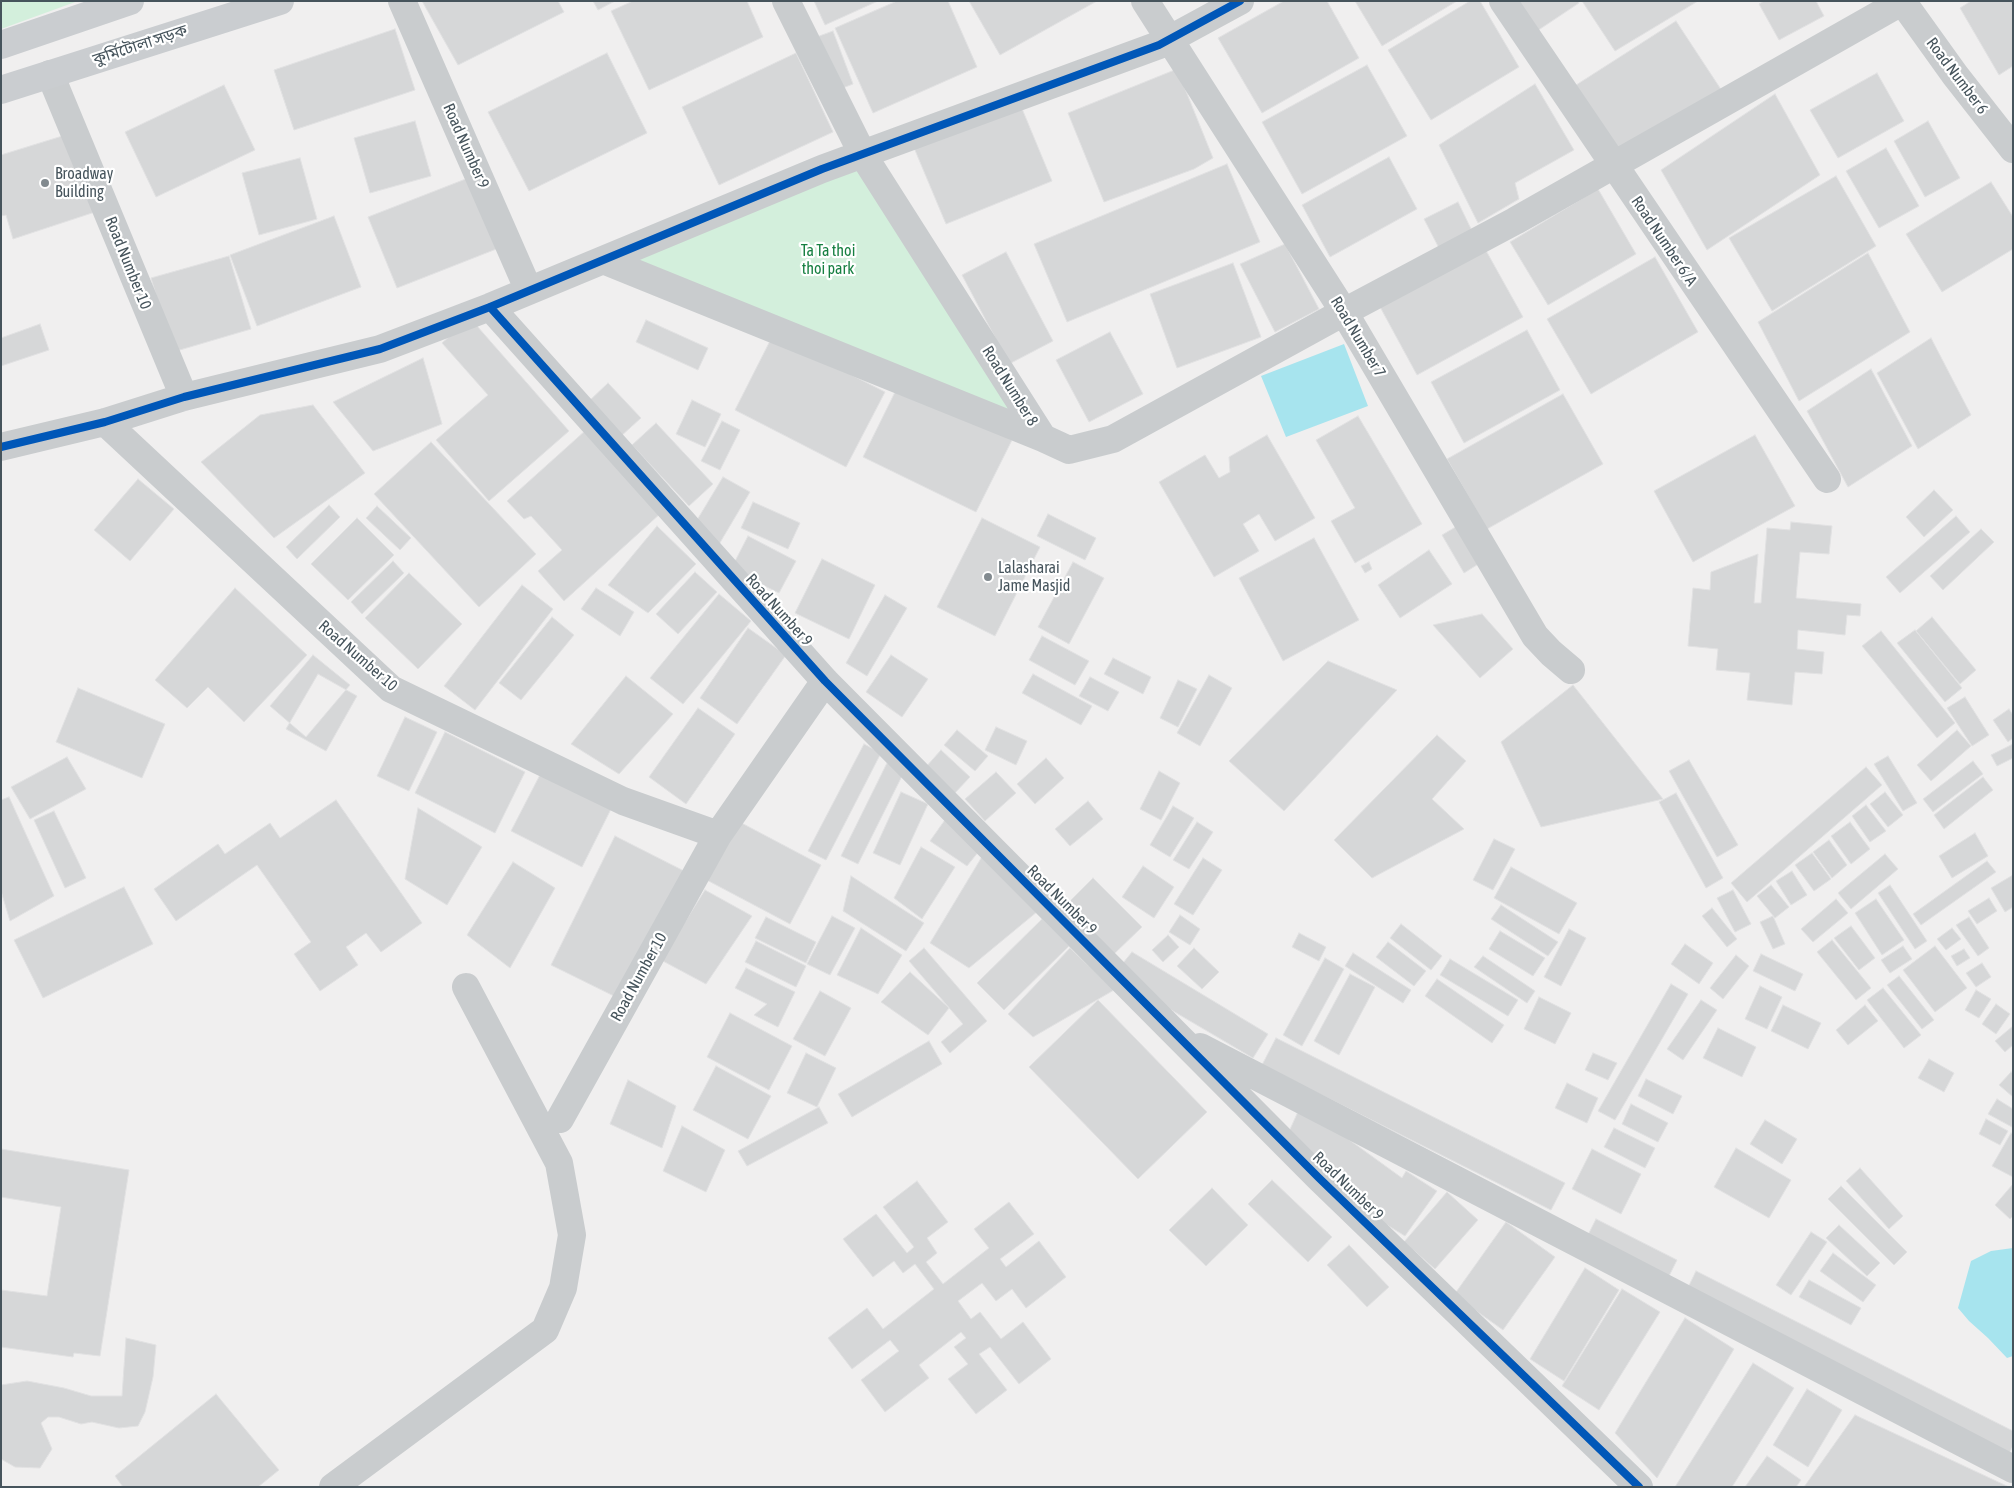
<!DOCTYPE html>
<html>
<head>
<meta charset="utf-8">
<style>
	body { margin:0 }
	#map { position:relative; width:2014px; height:1488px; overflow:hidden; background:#f0efef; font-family:"Asap Condensed",sans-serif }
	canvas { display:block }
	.frame { position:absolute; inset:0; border:2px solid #46545c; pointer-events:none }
</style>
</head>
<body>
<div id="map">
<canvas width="2014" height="1488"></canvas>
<div class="frame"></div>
</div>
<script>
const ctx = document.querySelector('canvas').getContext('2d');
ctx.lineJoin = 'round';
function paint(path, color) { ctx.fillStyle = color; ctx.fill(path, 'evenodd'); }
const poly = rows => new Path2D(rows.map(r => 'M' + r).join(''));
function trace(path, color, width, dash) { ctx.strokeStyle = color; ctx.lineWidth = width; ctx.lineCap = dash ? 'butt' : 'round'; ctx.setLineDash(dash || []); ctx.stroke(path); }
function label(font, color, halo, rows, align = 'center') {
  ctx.font = font + ' "Asap Condensed","Noto Sans Bengali",sans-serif'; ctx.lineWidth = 4.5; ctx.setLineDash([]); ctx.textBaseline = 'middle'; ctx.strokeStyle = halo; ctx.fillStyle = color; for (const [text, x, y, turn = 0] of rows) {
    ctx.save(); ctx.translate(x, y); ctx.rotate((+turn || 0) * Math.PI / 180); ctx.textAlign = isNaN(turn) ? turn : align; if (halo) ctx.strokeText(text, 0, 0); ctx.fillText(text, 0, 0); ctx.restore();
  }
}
paint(poly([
	[1,1,78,1,1,29],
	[857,166,1023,423,627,261]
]), '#d3efdc');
paint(poly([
	[1344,344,1368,406,1286,437,1261,376],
	[2013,1248,2013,1356,2007,1358,1988,1338,1969,1321,1958,1308,1971,1261,1991,1251]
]), '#a7e4ee');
const building = poly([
	[422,1,558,1,564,12,458,65,422,1],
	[593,1,615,1,598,10,593,1],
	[633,1,747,1,763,37,649,90,611,11,633,1],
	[814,1,878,1,825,25,814,1],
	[897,1,948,1,977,67,873,113,835,28,897,1],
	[969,1,1097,1,1000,55,969,1],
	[1284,1,1327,1,1359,58,1262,113,1218,38,1284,1],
	[1355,1,1457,1,1382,46,1355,1],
	[1470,1,1480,1,1519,67,1431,120,1388,50,1470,1],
	[1518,1,1578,1,1579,3,1537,31,1518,1],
	[1582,1,1698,1,1615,51,1582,1],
	[1764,1,1816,1,1824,16,1779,40,1759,4,1764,1],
	[1971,1,2013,1,2013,66,1999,75,1960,8,1971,1],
	[1676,21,1722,91,1619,158,1573,87,1676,21],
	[395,29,415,90,294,130,274,70,395,29],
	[833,31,853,84,835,91,814,38,833,31],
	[607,53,647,133,529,191,488,112,607,53],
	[796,53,833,132,719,185,682,107,796,53],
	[1367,65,1407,136,1302,194,1262,122,1367,65],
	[1177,69,1213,158,1194,169,1104,202,1068,113,1177,69],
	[1877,73,1904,121,1838,158,1810,110,1877,73],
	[1535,84,1574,150,1515,183,1519,199,1478,223,1439,145,1535,84],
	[224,85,255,150,156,197,125,132,224,85],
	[1775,94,1820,175,1707,250,1661,170,1775,94],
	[1018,99,1052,181,946,224,912,143,1018,99],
	[415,121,431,176,370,193,354,138,415,121],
	[1928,121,1960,178,1925,197,1894,141,1928,121],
	[72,133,98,211,13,239,6,215,1,216,1,155,72,133],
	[1886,148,1919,206,1879,228,1846,171,1886,148],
	[1389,157,1417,209,1330,257,1302,205,1389,157],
	[300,158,317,219,259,235,242,173,300,158],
	[1227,164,1260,242,1067,322,1034,244,1227,164],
	[476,175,504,246,397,288,368,217,476,175],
	[1836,176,1876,246,1772,311,1729,238,1836,176],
	[1991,182,2013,217,2013,249,1942,292,1906,234,1991,182],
	[1598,189,1636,254,1548,305,1510,242,1598,189],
	[1458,202,1474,235,1441,252,1424,219,1458,202],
	[334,216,361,287,257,326,230,255,334,216],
	[1285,244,1319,309,1275,332,1240,264,1285,244],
	[1484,247,1523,317,1417,375,1379,305,1484,247],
	[1006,252,1053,341,1009,364,962,275,1006,252],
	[1868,253,1910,332,1799,401,1758,322,1868,253],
	[229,256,251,329,173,352,151,278,229,256],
	[1655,257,1698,332,1591,394,1547,319,1655,257],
	[1233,263,1261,337,1177,368,1150,294,1233,263],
	[470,318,569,431,489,501,436,440,488,395,442,343,470,318],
	[646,320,708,348,698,370,636,342,646,320],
	[40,324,49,350,1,366,1,338,40,324],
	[1527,330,1560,390,1464,443,1431,382,1527,330],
	[1110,332,1143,394,1089,422,1056,360,1110,332],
	[773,335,885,392,846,467,735,410,773,335],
	[1931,338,1971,415,1918,449,1877,373,1931,338],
	[423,358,442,424,373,451,333,402,423,358],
	[1871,369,1912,446,1848,487,1807,411,1871,369],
	[608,383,641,418,620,437,588,402,608,383],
	[899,384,1012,440,976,512,863,457,899,384],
	[1563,394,1603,464,1487,529,1447,459,1563,394],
	[692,400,721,414,705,447,676,434,692,400],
	[313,405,365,473,274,538,201,462,260,415,313,405],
	[1358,416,1422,524,1355,563,1331,521,1355,508,1316,440,1358,416],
	[722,421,740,430,720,470,701,461,722,421],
	[656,423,713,484,689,506,632,445,656,423],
	[586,430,661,513,564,601,538,571,562,550,531,516,524,519,507,501,586,430],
	[1267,435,1315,518,1275,541,1259,514,1243,524,1259,551,1214,577,1159,482,1205,455,1219,478,1230,472,1229,457,1267,435],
	[1755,435,1795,506,1693,562,1654,491,1755,435],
	[431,442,536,554,479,607,374,494,431,442],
	[723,477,750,492,718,546,691,530,723,477],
	[138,479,174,509,130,561,94,530,138,479],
	[1934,490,1953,510,1924,537,1906,517,1934,490],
	[753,502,800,523,788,549,741,528,753,502],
	[329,505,340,517,297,559,286,547,329,505],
	[377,506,411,538,400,550,366,518,377,506],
	[1048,514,1096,538,1085,560,1037,536,1048,514],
	[1956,516,1970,532,1900,593,1886,577,1956,516],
	[357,518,394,555,348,600,311,564,357,518],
	[982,518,1040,547,995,636,937,607,982,518],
	[1791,522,1832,526,1829,554,1800,552,1796,598,1861,604,1860,616,1847,615,1845,635,1798,630,1797,649,1824,652,1822,674,1795,672,1792,705,1747,700,1750,673,1716,670,1718,649,1688,646,1693,588,1710,590,1711,572,1758,554,1754,603,1761,603,1767,528,1790,530,1791,522],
	[1459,525,1480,563,1464,573,1442,535,1459,525],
	[657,526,696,564,648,613,608,585,657,526],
	[1981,529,1994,542,1943,590,1930,576,1981,529],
	[748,536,796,561,779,593,731,569,748,536],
	[1314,538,1359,620,1283,661,1239,578,1314,538],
	[1429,550,1452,584,1400,618,1378,585,1429,550],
	[822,559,875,585,849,639,795,613,822,559],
	[393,561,404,573,362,614,351,602,393,561],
	[1073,562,1104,578,1069,644,1038,627,1073,562],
	[1369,562,1372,569,1365,573,1361,566,1369,562],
	[695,572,717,592,678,634,656,614,695,572],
	[409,573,462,624,418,669,365,618,409,573],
	[522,585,553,609,475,710,444,686,522,585],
	[235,588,307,655,244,722,208,687,187,708,155,680,235,588],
	[596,588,634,612,620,636,581,609,596,588],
	[719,594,751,621,683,704,650,678,719,594],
	[885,595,907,608,867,676,846,663,885,595],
	[1482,614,1513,649,1480,678,1433,625,1482,614],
	[552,617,574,635,521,700,499,683,552,617],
	[1932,617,1976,670,1960,684,1916,631,1932,617],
	[748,628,786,655,737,724,700,698,748,628],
	[1915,630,1962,688,1945,702,1897,643,1915,630],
	[1881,631,1955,723,1937,738,1862,646,1881,631],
	[1042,636,1089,661,1075,685,1029,660,1042,636],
	[313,655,350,685,306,737,270,706,313,655],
	[891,655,928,679,902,717,866,692,891,655],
	[1113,658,1151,677,1143,694,1104,674,1113,658],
	[1328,661,1397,690,1284,811,1229,761,1328,661],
	[318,674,357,696,326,751,286,729,318,674],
	[1033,674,1092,706,1081,725,1022,693,1033,674],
	[1209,675,1232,688,1200,746,1177,733,1209,675],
	[626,676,673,714,619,774,571,744,626,676],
	[1090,677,1119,692,1108,711,1079,696,1090,677],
	[1178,680,1197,689,1178,727,1160,718,1178,680],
	[1573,685,1663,799,1541,827,1501,742,1573,685],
	[78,688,165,724,142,778,56,742,78,688],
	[1965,697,1989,735,1972,746,1947,708,1965,697],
	[698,708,735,734,686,804,649,777,698,708],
	[2009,709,2013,715,2013,738,2008,742,1993,720,2009,709],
	[405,717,437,732,409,791,377,776,405,717],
	[996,727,1027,741,1016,765,985,750,996,727],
	[957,730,988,756,975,771,944,745,957,730],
	[1957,730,1971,746,1931,781,1917,765,1957,730],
	[445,732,525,772,495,833,415,793,445,732],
	[1437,735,1466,761,1432,799,1464,829,1372,878,1334,840,1437,735],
	[864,744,881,753,826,860,808,851,864,744],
	[2013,744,2013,758,1997,766,1991,755,2013,744],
	[941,750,970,777,954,794,925,768,941,750],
	[1888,756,1917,803,1903,811,1874,764,1888,756],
	[67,757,86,789,30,819,11,787,67,757],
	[1046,758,1064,778,1035,804,1017,784,1046,758],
	[1689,760,1738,845,1717,857,1669,771,1689,760],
	[1973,761,1983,774,1933,812,1923,799,1973,761],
	[887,763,904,772,858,864,841,856,887,763],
	[1866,767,1882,785,1747,902,1731,883,1866,767],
	[543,769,613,805,582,867,511,831,543,769],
	[1159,771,1180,783,1161,820,1140,809,1159,771],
	[996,772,1016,793,985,821,965,799,996,772],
	[1983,777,1993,790,1944,829,1934,815,1983,777],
	[901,792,928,804,900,865,873,853,901,792],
	[1885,792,1903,815,1888,827,1870,804,1885,792],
	[1676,793,1723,878,1706,888,1659,802,1676,793],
	[9,797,54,896,10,921,1,891,1,800,9,797],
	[336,800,422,923,381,952,366,933,346,947,358,965,320,991,294,954,311,942,257,865,176,921,154,889,218,844,225,854,270,823,280,838,336,800],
	[1088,801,1103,819,1070,846,1055,829,1088,801],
	[1866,805,1886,831,1870,842,1852,816,1866,805],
	[1173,806,1194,818,1170,857,1150,845,1173,806],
	[418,808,482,847,447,905,405,879,418,808],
	[54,811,86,878,65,888,34,820,54,811],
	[947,817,979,851,967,866,930,841,947,817],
	[734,819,821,865,790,924,703,878,734,819],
	[1197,822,1213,832,1189,869,1173,860,1197,822],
	[1850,822,1870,849,1851,864,1831,836,1850,822],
	[1975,833,1988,856,1952,878,1939,856,1975,833],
	[615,836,684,871,620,999,551,965,615,836],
	[1494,839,1515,849,1493,890,1473,880,1494,839],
	[1829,840,1847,865,1832,878,1813,852,1829,840],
	[921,847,955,867,922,919,894,898,921,847],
	[1812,853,1831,879,1814,891,1795,865,1812,853],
	[1885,854,1898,869,1851,909,1838,893,1885,854],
	[983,855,1038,911,969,968,930,943,983,855],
	[1203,858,1222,870,1193,915,1174,904,1203,858],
	[1987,861,1996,872,1921,925,1913,914,1987,861],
	[513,862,555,888,510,968,467,935,513,862],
	[1143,866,1174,887,1154,918,1122,897,1143,866],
	[1511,867,1577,903,1559,934,1494,898,1511,867],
	[1792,871,1807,895,1791,905,1776,881,1792,871],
	[2013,875,2013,907,2005,912,1991,888,2013,875],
	[851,876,924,923,906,951,843,911,851,876],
	[1093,878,1142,927,1113,955,1065,906,1093,878],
	[1771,885,1789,907,1775,918,1757,896,1771,885],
	[1890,885,1927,941,1915,949,1878,893,1890,885],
	[124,887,153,944,43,998,14,940,124,887],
	[705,890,752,916,706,984,661,960,705,890],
	[1733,890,1751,924,1735,932,1717,898,1733,890],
	[1989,898,1997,911,1977,924,1968,911,1989,898],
	[1836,899,1848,913,1813,942,1801,929,1836,899],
	[1876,899,1904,940,1882,955,1855,913,1876,899],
	[1501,905,1558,942,1548,956,1491,919,1501,905],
	[1712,908,1737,939,1727,947,1702,916,1712,908],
	[1180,915,1200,929,1190,945,1169,932,1180,915],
	[832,916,855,928,830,975,807,964,832,916],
	[1773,916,1785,944,1773,949,1760,922,1773,916],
	[766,917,816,942,806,963,755,938,766,917],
	[1969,917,1989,948,1978,956,1956,925,1969,917],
	[1042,919,1069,946,1004,1010,977,983,1042,919],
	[1401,924,1442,956,1431,970,1390,938,1401,924],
	[1851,926,1875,958,1859,970,1834,938,1851,926],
	[861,928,902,955,878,994,837,975,861,928],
	[1952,928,1961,939,1946,950,1937,939,1952,928],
	[1569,929,1586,938,1561,986,1544,977,1569,929],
	[1500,931,1545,958,1533,976,1489,949,1500,931],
	[1299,933,1326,947,1319,961,1292,947,1299,933],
	[1168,935,1179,947,1163,962,1152,950,1168,935],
	[1832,940,1871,988,1856,1000,1817,952,1832,940],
	[756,941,806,966,796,987,745,962,756,941],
	[1388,942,1426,971,1414,986,1376,957,1388,942],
	[1685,944,1713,963,1699,984,1671,964,1685,944],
	[1903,946,1912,959,1890,973,1881,960,1903,946],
	[1935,946,1967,988,1935,1012,1903,970,1935,946],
	[924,948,987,1021,950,1053,941,1042,963,1024,909,961,924,948],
	[1070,948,1114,990,1033,1037,1008,1014,1070,948],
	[1194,948,1219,972,1202,989,1177,966,1194,948],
	[1964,949,1970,958,1957,966,1951,956,1964,949],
	[1132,952,1268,1034,1253,1058,1156,1001,1123,963,1132,952],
	[1353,953,1411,990,1403,1003,1345,966,1353,953],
	[1761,954,1803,974,1795,991,1753,971,1761,954],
	[1736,955,1749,966,1723,999,1710,988,1736,955],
	[1483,956,1535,991,1527,1003,1474,967,1483,956],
	[1325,958,1344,969,1302,1046,1283,1035,1325,958],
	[1450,959,1518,1000,1508,1016,1440,975,1450,959],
	[1982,963,1991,977,1976,987,1966,973,1982,963],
	[746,968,795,992,778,1027,754,1015,767,1004,735,988,746,968],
	[910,972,949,1008,928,1035,881,1002,910,972],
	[1350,974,1375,987,1339,1055,1314,1041,1350,974],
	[1899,976,1934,1020,1922,1029,1887,985,1899,976],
	[1437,979,1504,1025,1492,1043,1425,996,1437,979],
	[1671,984,1688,994,1615,1120,1598,1111,1671,984],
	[1760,986,1782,997,1767,1029,1745,1019,1760,986],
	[1883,988,1921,1035,1904,1048,1867,1000,1883,988],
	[1976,990,1991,999,1979,1018,1965,1010,1976,990],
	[820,991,851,1008,825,1056,793,1039,820,991],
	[1539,997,1571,1013,1555,1044,1524,1029,1539,997],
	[1098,1000,1207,1112,1138,1179,1029,1067,1098,1000],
	[1701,1000,1717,1010,1683,1060,1667,1049,1701,1000],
	[1996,1004,2010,1014,1996,1034,1982,1024,1996,1004],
	[1783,1005,1821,1023,1808,1049,1771,1031,1783,1005],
	[1865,1005,1878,1021,1848,1045,1836,1030,1865,1005],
	[730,1013,792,1046,769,1090,707,1057,730,1013],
	[2013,1026,2013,1045,2005,1052,1995,1041,2013,1026],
	[1718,1028,1756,1047,1742,1077,1703,1058,1718,1028],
	[1276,1038,1565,1183,1551,1210,1262,1065,1276,1038],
	[929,1041,942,1064,852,1117,838,1094,929,1041],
	[806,1053,836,1068,817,1107,787,1093,806,1053],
	[1593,1053,1617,1063,1608,1080,1585,1070,1593,1053],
	[1929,1059,1954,1073,1944,1092,1918,1078,1929,1059],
	[716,1066,771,1096,748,1139,693,1110,716,1066],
	[2011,1072,2013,1073,2013,1097,1999,1085,2011,1072],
	[1646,1079,1682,1096,1673,1114,1638,1096,1646,1079],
	[628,1080,676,1106,662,1148,610,1124,628,1080],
	[1567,1083,1598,1098,1587,1123,1555,1108,1567,1083],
	[1997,1099,2013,1109,2012,1127,1988,1114,1997,1099],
	[1631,1104,1668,1123,1658,1142,1622,1124,1631,1104],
	[1301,1105,1402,1178,1406,1171,1437,1191,1405,1236,1371,1215,1287,1136,1301,1105],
	[819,1107,828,1123,747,1166,738,1151,819,1107],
	[1986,1119,2008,1131,2000,1145,1979,1134,1986,1119],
	[1765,1120,1797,1139,1782,1164,1750,1144,1765,1120],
	[682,1126,725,1150,706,1192,663,1171,682,1126],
	[1614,1128,1655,1148,1645,1168,1604,1147,1614,1128],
	[2011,1133,2013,1134,2013,1177,1992,1166,2011,1133],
	[1736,1148,1791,1180,1769,1218,1714,1187,1736,1148],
	[1,1149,129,1170,100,1356,74,1353,73,1357,1,1347,1,1290,47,1296,61,1207,1,1197,1,1149],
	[1592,1149,1641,1174,1621,1214,1572,1189,1592,1149],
	[1860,1168,1903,1216,1889,1229,1846,1181,1860,1168],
	[1272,1180,1332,1237,1308,1262,1248,1204,1272,1180],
	[917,1181,948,1222,927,1238,937,1253,926,1262,943,1284,989,1248,974,1229,1009,1202,1034,1234,1000,1259,1006,1267,1039,1241,1066,1277,1026,1308,1012,1289,996,1301,982,1283,958,1301,971,1319,980,1312,1001,1339,1023,1322,1051,1359,1019,1384,990,1347,979,1354,1007,1390,976,1414,948,1379,968,1364,954,1347,966,1338,961,1332,919,1365,929,1378,885,1412,861,1380,899,1351,890,1340,852,1369,828,1338,867,1308,883,1329,934,1289,915,1264,903,1273,894,1261,873,1277,843,1239,876,1214,907,1253,914,1247,883,1207,917,1181],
	[2013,1184,2013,1216,2010,1219,1995,1205,2013,1184],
	[1841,1186,1907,1252,1894,1265,1828,1199,1841,1186],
	[1212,1188,1248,1225,1206,1266,1169,1230,1212,1188],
	[1447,1192,1478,1220,1435,1269,1404,1242,1447,1192],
	[1596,1219,1677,1260,1665,1284,1584,1243,1596,1219],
	[1506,1222,1555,1257,1503,1330,1454,1295,1506,1222],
	[1839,1225,1880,1263,1867,1276,1826,1238,1839,1225],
	[1811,1232,1827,1242,1791,1295,1776,1285,1811,1232],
	[1349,1245,1389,1287,1367,1307,1327,1265,1349,1245],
	[1833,1253,1876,1285,1863,1302,1820,1271,1833,1253],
	[1585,1268,1619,1290,1564,1381,1530,1359,1585,1268],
	[1696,1271,2013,1431,2013,1446,2006,1459,1684,1296,1696,1271],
	[1809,1280,1861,1308,1851,1325,1799,1297,1809,1280],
	[1622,1289,1660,1312,1599,1410,1562,1386,1622,1289],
	[1685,1318,1734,1349,1657,1478,1615,1433,1685,1318],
	[126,1338,156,1345,153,1377,145,1412,138,1426,119,1428,92,1422,81,1424,59,1417,48,1417,41,1423,52,1449,40,1468,15,1467,1,1459,1,1385,27,1381,64,1388,91,1396,122,1396,126,1338],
	[1753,1363,1794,1388,1732,1487,1675,1487,1753,1363],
	[1807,1389,1842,1410,1808,1467,1773,1445,1807,1389],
	[216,1394,279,1470,258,1487,123,1487,115,1476,216,1394],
	[1855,1415,2009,1487,1804,1487,1855,1415],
	[1767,1456,1801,1480,1796,1487,1745,1487,1767,1456]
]);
paint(building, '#d6d7d8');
trace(building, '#e1e1e2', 1);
trace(poly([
	[402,1,529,291],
	[1145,1,1344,312,1535,636,1551,653,1571,670],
	[1503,1,1827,479],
	[1902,1,1955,75,2013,149],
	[50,74,184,397],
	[603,260,1043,438,863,155,786,1],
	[490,307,825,681,1319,1178,1639,1487],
	[105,422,391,689,623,801,718,835,825,681],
	[1043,438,1069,450,1113,439,1344,312,1515,221,1903,1],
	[1,447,105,422,184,397,380,349,490,307,822,169,1159,45,1240,1],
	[1200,1047,2013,1469],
	[560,1119,718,835],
	[333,1487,545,1330,563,1288,572,1235,559,1163,466,987]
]), '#c9ccce', 28);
trace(poly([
	[1,45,130,1],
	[1,90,280,1]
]), '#cacdd0', 28);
trace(poly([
	[490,307,825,681,1319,1178,1639,1487],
	[1,447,105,422,184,397,380,349,490,307,822,169,1159,45,1240,1]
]), '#0057b8', 8);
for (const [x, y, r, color] of [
	[45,183,5,"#828a8f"],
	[988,577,5,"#828a8f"]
]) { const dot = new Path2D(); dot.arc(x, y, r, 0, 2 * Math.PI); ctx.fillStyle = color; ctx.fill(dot); trace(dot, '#fff', 2); }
label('16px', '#46545c', '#fff', [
	["কুর্মিটোলা সড়ক",140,45,-18],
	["Road Number 6",1957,76,53],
	["Road Number 9",466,146,66],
	["Road Number 6/A",1664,241,56],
	["Road Number 10",128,263,68],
	["Road Number 7",1358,337,59],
	["Road Number 8",1010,386,58],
	["Road Number 9",779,610,48],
	["Road Number 10",358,656,41],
	["Road Number 9",1062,900,45],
	["Road Number 10",639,977,-61],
	["Road Number 9",1348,1186,44]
]);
label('16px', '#46545c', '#fff', [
	["Broadway",55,174],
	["Building",55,192],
	["Lalasharai",998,568],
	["Jame Masjid",998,586]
], 'left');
label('16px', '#167f41', '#fff', [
	["Ta Ta thoi",828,251],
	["thoi park",828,269]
]);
</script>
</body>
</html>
